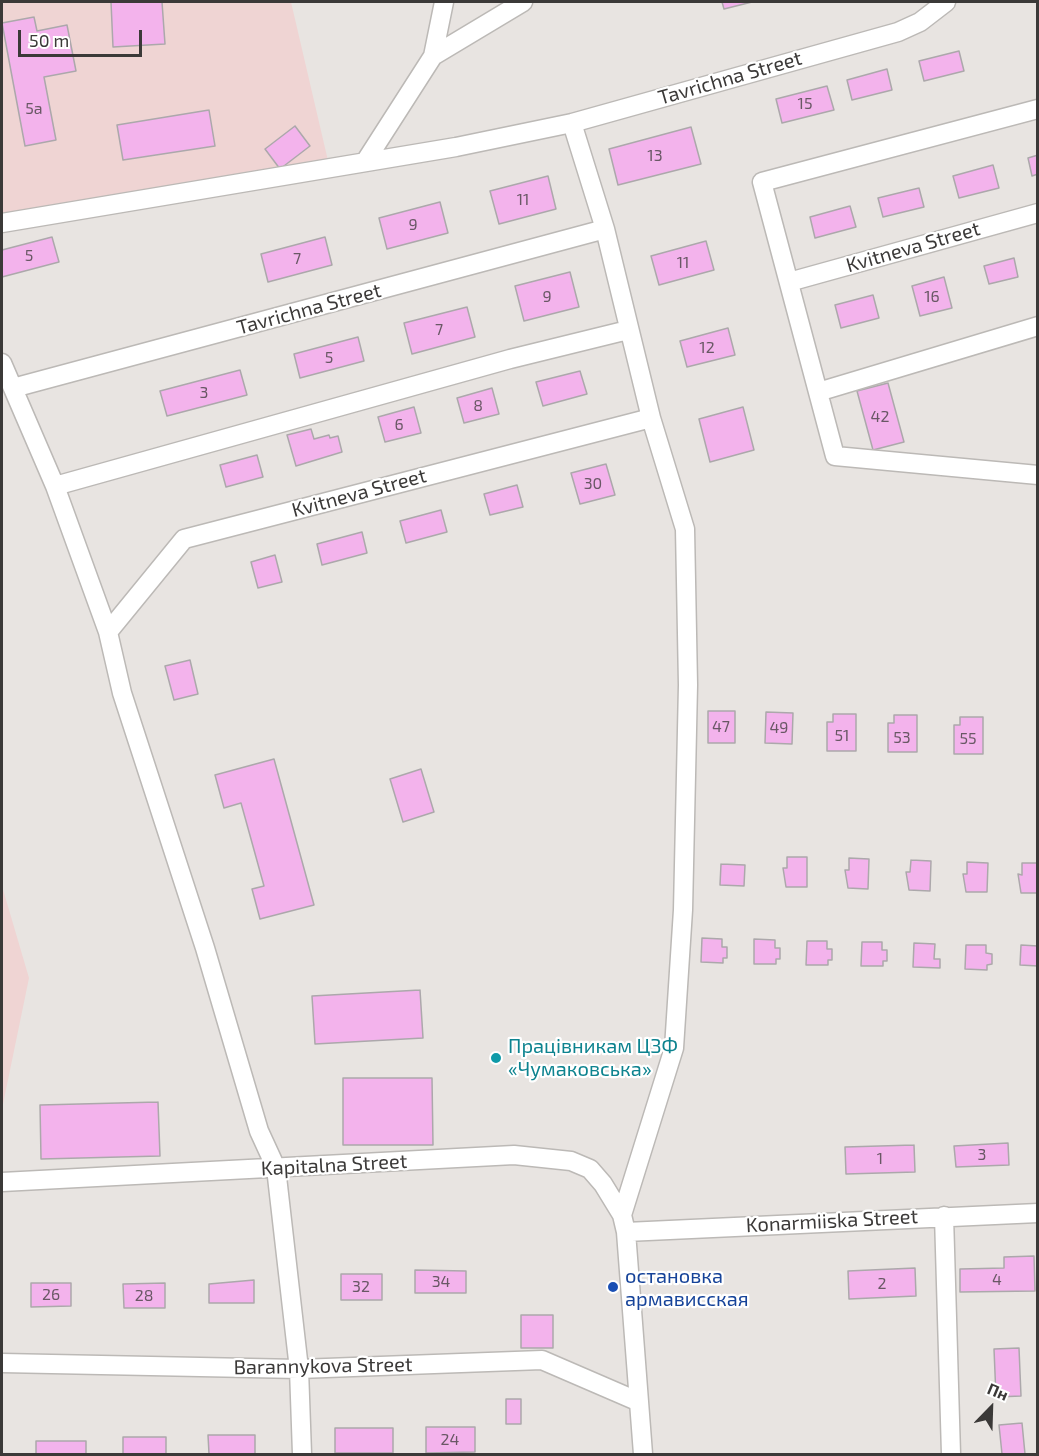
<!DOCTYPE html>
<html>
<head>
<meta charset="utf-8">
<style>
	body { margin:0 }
	#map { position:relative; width:1039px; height:1456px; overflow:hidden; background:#e8e4e1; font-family:"Exo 2",sans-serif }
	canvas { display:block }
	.frame { position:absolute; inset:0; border:3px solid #3b3938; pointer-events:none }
	.north { position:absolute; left:961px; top:1378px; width:60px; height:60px; -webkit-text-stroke:4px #fff; paint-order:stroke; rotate:23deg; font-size:16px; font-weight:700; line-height:24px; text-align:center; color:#3b3938 }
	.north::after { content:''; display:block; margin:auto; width:21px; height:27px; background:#3b3938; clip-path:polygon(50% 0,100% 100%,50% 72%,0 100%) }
	.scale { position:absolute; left:18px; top:30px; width:124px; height:27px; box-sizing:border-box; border:3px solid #3b3938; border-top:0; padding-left:8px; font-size:18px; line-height:21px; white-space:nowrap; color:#3b3938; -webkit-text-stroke:4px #fff; paint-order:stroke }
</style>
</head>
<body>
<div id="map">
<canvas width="1039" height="1456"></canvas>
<div class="frame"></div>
<div class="north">Пн</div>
<div class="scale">50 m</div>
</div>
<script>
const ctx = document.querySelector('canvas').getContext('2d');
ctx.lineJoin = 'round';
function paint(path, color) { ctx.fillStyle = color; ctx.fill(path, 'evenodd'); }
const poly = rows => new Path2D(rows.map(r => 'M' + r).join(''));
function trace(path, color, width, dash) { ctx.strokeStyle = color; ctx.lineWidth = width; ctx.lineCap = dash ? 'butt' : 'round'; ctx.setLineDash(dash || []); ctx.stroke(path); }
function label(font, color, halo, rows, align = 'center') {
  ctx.font = font + ' "Exo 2",sans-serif'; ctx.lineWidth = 4.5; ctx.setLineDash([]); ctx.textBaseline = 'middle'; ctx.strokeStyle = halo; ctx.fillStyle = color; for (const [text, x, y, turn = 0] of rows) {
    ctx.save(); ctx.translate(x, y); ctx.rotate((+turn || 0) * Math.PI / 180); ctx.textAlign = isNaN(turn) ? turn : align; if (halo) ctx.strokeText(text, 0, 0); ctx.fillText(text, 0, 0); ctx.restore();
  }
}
paint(poly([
	[2,2,291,2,329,165,2,218],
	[2,886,29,978,2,1109]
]), '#efd4d3');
const building = poly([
	[111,2,162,2,165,44,113,47,111,2],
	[722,2,752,2,724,9,722,2],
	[34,17,37,31,67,25,76,71,44,77,56,140,25,146,2,23,34,17],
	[959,51,964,71,924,81,919,61,959,51],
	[887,69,892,90,852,100,847,80,887,69],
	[827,86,834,110,782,123,776,99,827,86],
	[209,110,215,146,123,160,117,125,209,110],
	[295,126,310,146,280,169,265,149,295,126],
	[691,127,701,164,618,185,609,149,691,127],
	[1038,155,1038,174,1032,176,1028,158,1038,155],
	[993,165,999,188,959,198,953,176,993,165],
	[548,176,556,209,499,224,490,191,548,176],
	[919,188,924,207,883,217,878,198,919,188],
	[440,202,448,233,387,249,379,218,440,202],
	[850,206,856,227,815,238,810,217,850,206],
	[52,237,59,262,2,277,2,250,52,237],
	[325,237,332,265,268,282,261,254,325,237],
	[706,241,714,270,659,285,651,256,706,241],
	[1014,258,1018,277,989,284,984,266,1014,258],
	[570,272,579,307,524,321,515,286,570,272],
	[944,277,952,308,920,316,912,286,944,277],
	[873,295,879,318,841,328,835,305,873,295],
	[467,307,475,337,412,354,404,323,467,307],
	[728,328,735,355,687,367,680,341,728,328],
	[358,337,364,361,300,378,294,354,358,337],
	[240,370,247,395,167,416,160,391,240,370],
	[580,371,587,394,543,406,536,382,580,371],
	[888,383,904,442,873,450,857,391,888,383],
	[492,388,499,414,464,423,457,398,492,388],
	[414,407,421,433,385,442,378,417,414,407],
	[743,407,754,450,710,462,699,419,743,407],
	[311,429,314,439,329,435,330,438,338,436,342,452,296,466,287,435,311,429],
	[257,455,263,477,226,487,220,465,257,455],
	[606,464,615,495,580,504,571,473,606,464],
	[517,485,523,507,490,515,484,494,517,485],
	[441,510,447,532,406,543,400,521,441,510],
	[362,532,367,553,322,565,317,544,362,532],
	[275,555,282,582,258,588,251,562,275,555],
	[190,660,198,694,174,700,165,666,190,660],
	[708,711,735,711,735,743,708,743,708,711],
	[766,712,793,713,792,744,765,743,766,712],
	[833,714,856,714,856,751,827,751,827,722,833,722,833,714],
	[894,715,917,715,917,752,888,752,888,723,894,723,894,715],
	[960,717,983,717,983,754,954,754,954,725,960,725,960,717],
	[274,759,314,905,260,919,252,889,264,886,241,803,224,808,215,775,274,759],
	[421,769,434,812,403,822,390,779,421,769],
	[787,857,807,857,807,887,786,887,783,868,787,868,787,857],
	[849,858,869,859,868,889,848,888,845,870,849,870,849,858],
	[911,860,931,861,930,891,909,890,906,872,910,872,911,860],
	[967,862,988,863,987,892,966,892,963,874,967,874,967,862],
	[1022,863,1038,863,1038,893,1021,893,1018,874,1022,875,1022,863],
	[721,864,745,865,744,886,720,885,721,864],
	[702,938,722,939,722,947,727,947,727,958,723,958,723,963,701,962,702,938],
	[754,939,775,940,775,948,780,948,780,959,776,959,776,964,754,964,754,939],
	[807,941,827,941,827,949,832,949,832,960,828,960,828,965,806,965,807,941],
	[862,942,882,942,882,950,887,950,887,961,883,961,883,966,861,966,862,942],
	[914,943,935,944,934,959,940,959,940,968,913,967,914,943],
	[966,945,986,945,986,953,992,954,992,964,987,965,987,970,965,969,966,945],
	[1021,945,1038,946,1038,966,1020,965,1021,945],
	[420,990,423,1038,315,1044,312,996,420,990],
	[343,1078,432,1078,433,1145,343,1145,343,1078],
	[158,1102,160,1156,41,1159,40,1105,158,1102],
	[1008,1143,1009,1165,956,1167,954,1146,1008,1143],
	[914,1145,915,1172,846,1174,845,1147,914,1145],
	[1034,1256,1035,1291,960,1292,960,1269,1004,1268,1004,1257,1034,1256],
	[915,1268,916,1296,849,1299,848,1271,915,1268],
	[415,1270,466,1271,466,1293,415,1293,415,1270],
	[341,1274,382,1274,382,1300,341,1300,341,1274],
	[254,1280,254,1303,209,1303,209,1284,254,1280],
	[31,1283,71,1283,71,1306,31,1307,31,1283],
	[165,1283,165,1308,124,1308,123,1284,165,1283],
	[521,1315,553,1315,553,1348,521,1348,521,1315],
	[1019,1348,1021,1396,996,1397,994,1349,1019,1348],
	[506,1399,521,1399,521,1424,506,1424,506,1399],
	[1022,1423,1025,1454,1002,1454,999,1425,1022,1423],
	[426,1427,475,1427,475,1452,426,1453,426,1427],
	[335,1428,393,1428,393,1453,335,1453,335,1428],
	[208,1435,255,1435,255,1454,209,1454,208,1435],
	[123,1437,166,1437,166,1454,123,1454,123,1437],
	[36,1441,86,1441,86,1454,36,1454,36,1441]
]);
paint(building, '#f3b3ec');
trace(building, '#aca8ab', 1.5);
const minor = poly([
	[433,56,444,2],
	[1038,109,762,182,835,456,1038,475],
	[572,123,605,229,651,418,685,529,688,685,683,910,674,1048,622,1215],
	[365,162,433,56,523,2],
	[2,223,456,147,572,123,898,32,920,22,946,2],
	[789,282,1038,213],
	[2,363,55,486,108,632,122,693,205,948,259,1131,276,1168,299,1369,302,1454],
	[13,388,605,229],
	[818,392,1038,326],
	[55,486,510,359,628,330],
	[108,632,184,539,651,418],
	[2,1182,514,1155,571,1161,590,1169,603,1184,622,1215,626,1232,643,1454],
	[944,1216,951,1454],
	[626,1232,1038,1213],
	[2,1363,299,1369,542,1360,637,1401]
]);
trace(minor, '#bcb9b6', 21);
trace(minor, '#fff', 18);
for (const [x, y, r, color] of [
	[496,1058,6,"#0f9aa8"],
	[613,1287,6,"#1a4fb4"]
]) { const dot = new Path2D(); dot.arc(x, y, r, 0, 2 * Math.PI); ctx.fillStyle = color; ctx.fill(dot); trace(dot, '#fff', 2); }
label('16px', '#695865', null, [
	["15",805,104],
	["5а",34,109],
	["13",655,156],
	["11",523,200],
	["9",413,225],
	["5",29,256],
	["7",297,259],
	["11",683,263],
	["9",547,297],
	["16",932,297],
	["7",439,330],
	["12",707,348],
	["5",329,358],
	["3",204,393],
	["8",478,406],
	["42",880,417],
	["6",399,425],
	["30",593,484],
	["47",721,727],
	["49",779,728],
	["51",842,736],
	["53",902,738],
	["55",968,739],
	["3",982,1155],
	["1",880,1159],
	["4",997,1280],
	["34",441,1282],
	["2",882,1284],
	["32",361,1287],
	["26",51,1295],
	["28",144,1296],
	["24",450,1440]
]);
label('20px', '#3b3938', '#fff', [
	["Tavrichna Street",730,78,-16],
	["Kvitneva Street",913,247,-16],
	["Tavrichna Street",309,309,-15],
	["Kvitneva Street",359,493,-15],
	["Kapitalna Street",334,1165,-3],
	["Konarmiiska Street",832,1221,-3],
	["Barannykova Street",323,1366,-1]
]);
label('20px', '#0d838f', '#fff', [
	["Працівникам ЦЗФ",508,1046],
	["«Чумаковська»",508,1069]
], 'left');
label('20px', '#164399', '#fff', [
	["остановка",625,1276],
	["армависская",625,1299]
], 'left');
</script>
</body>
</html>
